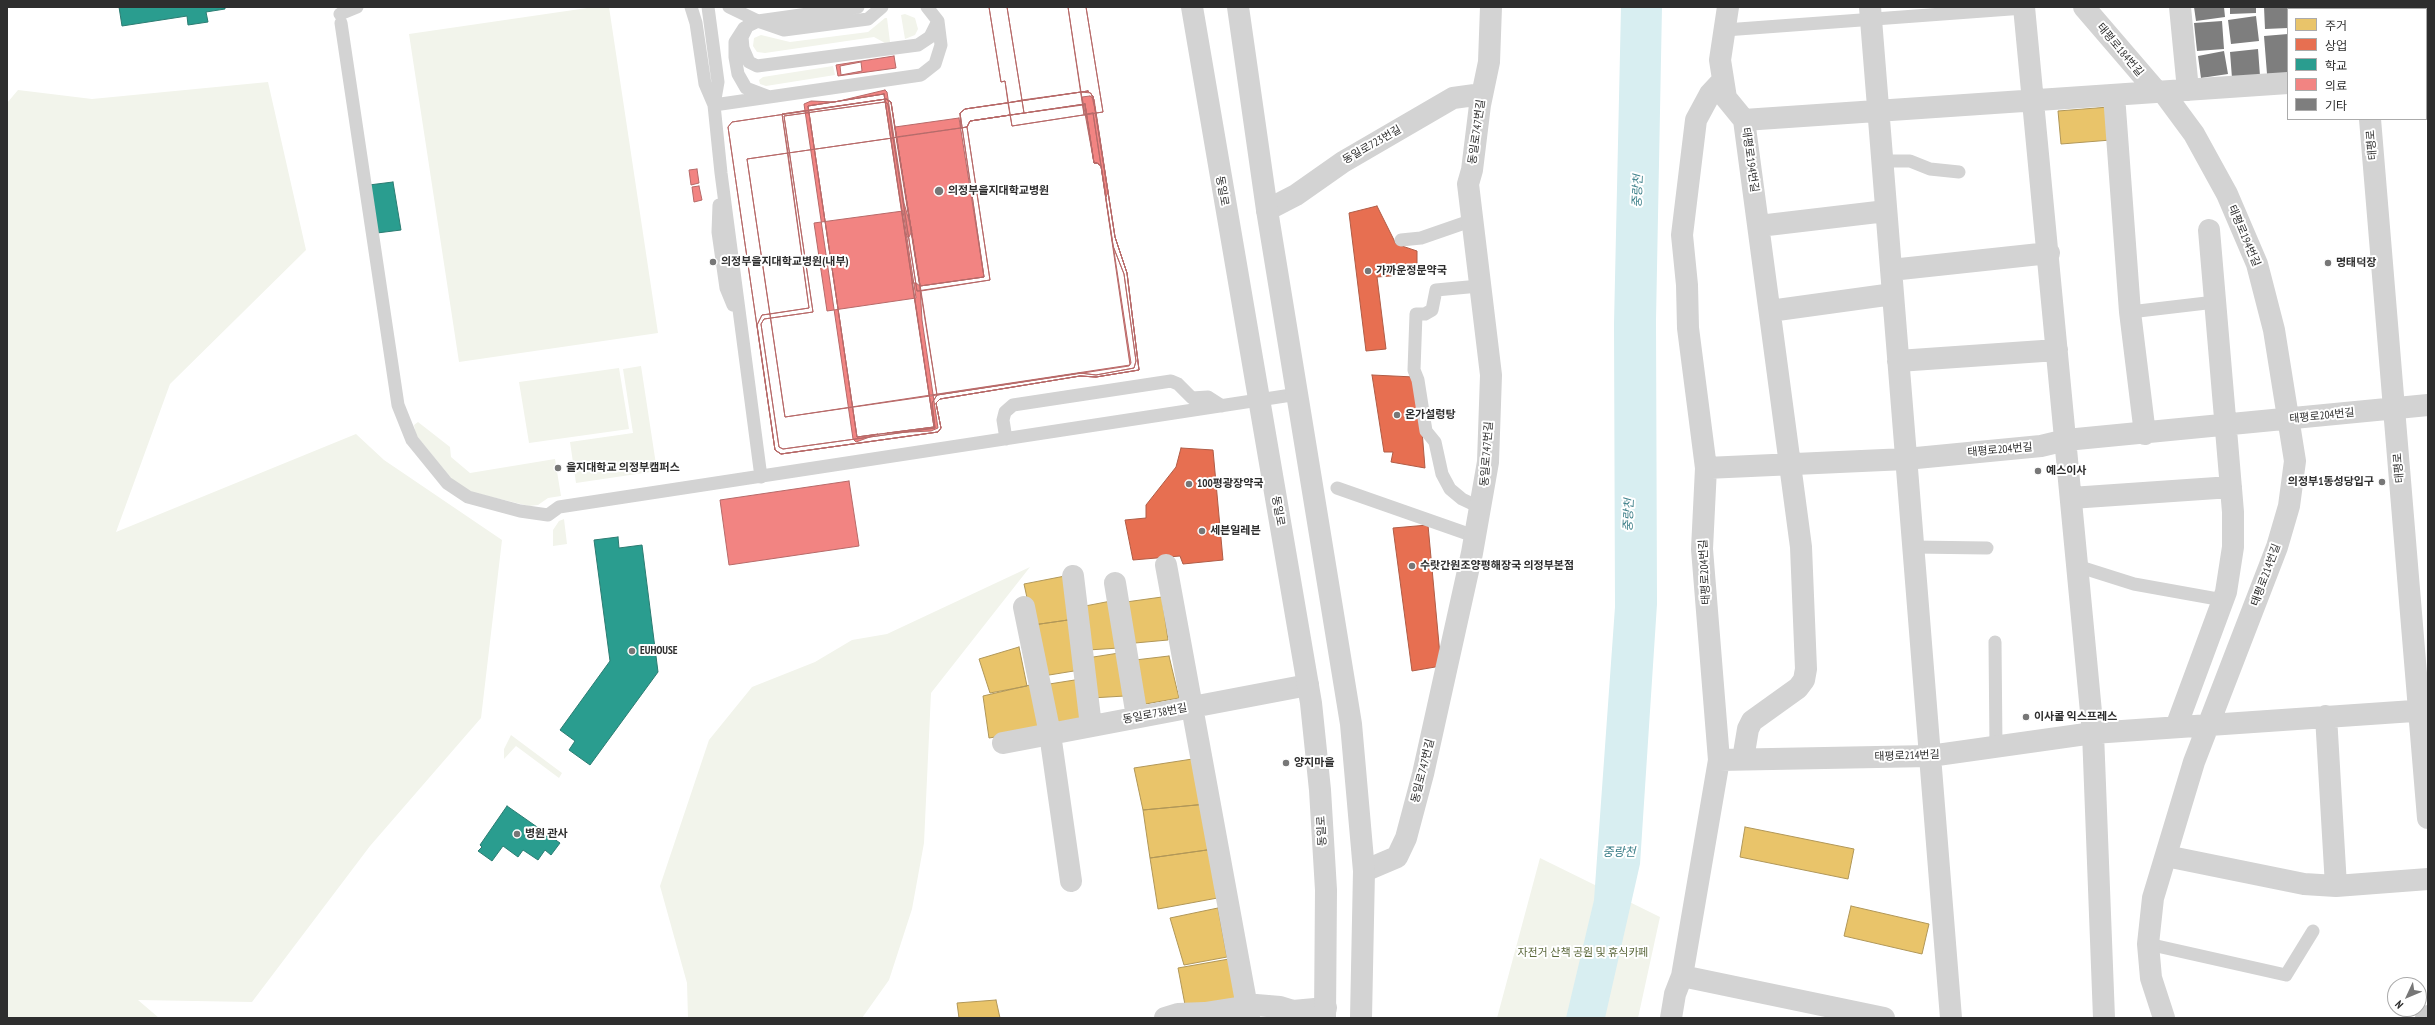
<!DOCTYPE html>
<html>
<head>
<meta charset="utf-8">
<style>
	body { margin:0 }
	#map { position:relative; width:2435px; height:1025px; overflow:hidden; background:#fff; font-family:"PT Sans Narrow","Noto Sans KR",sans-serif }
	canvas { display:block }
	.frame { position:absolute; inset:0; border:8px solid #2e2e2e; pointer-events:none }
	.legend { position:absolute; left:2287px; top:8px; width:140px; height:112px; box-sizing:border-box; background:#fff; border:1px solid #ababab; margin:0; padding:5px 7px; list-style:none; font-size:12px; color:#2e2e2e }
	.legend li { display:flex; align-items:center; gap:8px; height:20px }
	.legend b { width:20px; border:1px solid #ababab }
	.north { position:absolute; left:2387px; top:977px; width:40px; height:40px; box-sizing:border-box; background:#fff; border:1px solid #ababab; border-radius:50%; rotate:226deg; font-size:11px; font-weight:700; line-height:16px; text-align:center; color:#2e2e2e }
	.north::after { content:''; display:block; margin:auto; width:14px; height:18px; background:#777; clip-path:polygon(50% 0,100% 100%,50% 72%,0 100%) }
</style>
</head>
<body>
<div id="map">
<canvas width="2435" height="1025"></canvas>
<div class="frame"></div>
<ul class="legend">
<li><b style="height:11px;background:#e9c46a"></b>주거</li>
<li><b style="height:11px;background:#e76f51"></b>상업</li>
<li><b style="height:11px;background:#2a9d8f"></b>학교</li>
<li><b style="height:11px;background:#f28482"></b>의료</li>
<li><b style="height:11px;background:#7e7e7e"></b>기타</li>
</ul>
<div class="north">N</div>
</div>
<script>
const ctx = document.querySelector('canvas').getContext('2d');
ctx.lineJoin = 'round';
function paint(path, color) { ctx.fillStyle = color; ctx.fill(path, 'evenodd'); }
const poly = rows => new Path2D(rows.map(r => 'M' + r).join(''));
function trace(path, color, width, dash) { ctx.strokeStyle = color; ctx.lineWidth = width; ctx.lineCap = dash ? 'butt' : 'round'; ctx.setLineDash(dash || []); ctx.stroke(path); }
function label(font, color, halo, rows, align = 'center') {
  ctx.font = font + ' "PT Sans Narrow","Noto Sans KR",sans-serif'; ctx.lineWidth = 4; ctx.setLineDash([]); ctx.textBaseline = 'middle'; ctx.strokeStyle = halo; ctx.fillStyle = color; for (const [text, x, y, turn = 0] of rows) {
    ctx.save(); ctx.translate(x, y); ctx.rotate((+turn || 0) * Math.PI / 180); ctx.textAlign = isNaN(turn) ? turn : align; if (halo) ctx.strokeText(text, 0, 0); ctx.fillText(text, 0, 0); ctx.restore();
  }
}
paint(poly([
	[594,7,609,7,658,333,459,362,409,34],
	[905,14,915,18,918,29,915,35,905,39,901,15],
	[885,18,887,18,890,42,885,43,874,37,765,53,757,52,753,46,754,38,761,35,790,42,868,32],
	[833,66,835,75,766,86,760,84,759,80,763,77],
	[268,82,306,250,170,384,116,532,356,434,384,460,502,540,481,718,370,846,252,1002,138,1000,159,1018,7,1018,7,103,18,90,92,99],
	[641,366,657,471,576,483,570,442,633,433,623,369],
	[619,368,629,429,529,443,519,382],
	[418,422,450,447,451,457,470,473,555,459,561,496,548,498,538,505,529,506,467,491,456,484,416,435,414,425],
	[564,519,567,544,553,546,553,530,559,521],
	[1030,567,931,693,924,843,912,909,889,980,862,1018,688,1018,687,983,660,886,709,740,752,687,815,662,852,640,887,634],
	[511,735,562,773,559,778,516,746,504,759,504,749],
	[1540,858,1660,917,1638,1018,1497,1018]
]), '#f2f4eb');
paint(poly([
	[1621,7,1662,7,1656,320,1657,604,1640,864,1605,1018,1566,1018,1594,900,1615,607,1614,324]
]), '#d8eef1');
const homes = poly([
	[2109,107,2111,140,2061,144,2058,111,2109,107],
	[1065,576,1075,619,1033,625,1024,584,1065,576],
	[1162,597,1168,640,1135,643,1126,602,1162,597],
	[1111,601,1119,648,1088,650,1080,607,1111,601],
	[1075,619,1080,670,1043,676,1033,625,1075,619],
	[1019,647,1027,686,990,693,979,659,1019,647],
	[1119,653,1125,696,1091,698,1087,658,1119,653],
	[1169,656,1179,698,1140,705,1135,660,1169,656],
	[1081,679,1088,720,1051,726,1043,685,1081,679],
	[1030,685,1040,730,989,738,983,696,1030,685],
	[1199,758,1207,804,1143,810,1134,768,1199,758],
	[1207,804,1214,849,1150,858,1143,810,1207,804],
	[1745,827,1854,849,1848,879,1740,857,1745,827],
	[1214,849,1223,897,1158,909,1150,858,1214,849],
	[1851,906,1929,924,1922,954,1844,936,1851,906],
	[1218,908,1227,957,1184,965,1170,918,1218,908],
	[1229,959,1238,1004,1186,1010,1178,968,1229,959],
	[996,1000,1000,1018,959,1018,957,1003,996,1000]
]);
paint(homes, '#e9c46a');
trace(homes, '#b19758', 1);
const shops = poly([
	[1377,206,1396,244,1417,251,1417,274,1377,277,1386,349,1366,351,1349,213,1377,206],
	[1372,375,1414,377,1418,380,1425,468,1391,462,1393,452,1384,452,1372,375],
	[1181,448,1213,450,1223,560,1183,564,1180,556,1133,560,1125,520,1146,518,1146,505,1176,467,1181,448],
	[1428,525,1441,666,1412,671,1393,528,1428,525]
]);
paint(shops, '#e76f51');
trace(shops, '#b05c46', 1);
const schools = poly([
	[119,7,225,7,225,9,206,12,208,22,188,25,187,16,122,26,119,7],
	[393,182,401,230,377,233,369,185,393,182],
	[618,537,619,548,642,545,658,672,590,765,569,750,575,741,560,730,610,661,594,540,618,537],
	[507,806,560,843,551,855,545,850,538,860,523,850,518,857,503,846,492,861,478,851,482,847,480,845,507,806]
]);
paint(schools, '#2a9d8f');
trace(schools, '#2b7c72', 1);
const health = poly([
	[989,7,1007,7,1022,100,1008,103,1005,81,1001,82,989,7],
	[989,7,1086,7,1103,112,1012,126,1005,81,1001,82,989,7],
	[1007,7,1068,7,1084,115,1093,113,1131,363,1129,366,937,395,896,137,967,127,970,121,1024,113,1007,7],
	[1068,7,1086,7,1103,112,1096,113,1091,93,1081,92,1068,7],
	[894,56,896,68,838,76,836,65,894,56],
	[861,62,862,71,841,75,840,66,861,62],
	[885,90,887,92,904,203,912,231,909,237,906,237,884,94,808,106,857,437,878,434,856,442,853,439,804,104,811,101,835,102,885,90],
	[1088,91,1093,96,1115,237,1127,273,1139,370,1096,377,1080,376,940,399,936,403,941,428,938,432,781,454,775,450,728,127,732,122,886,99,891,102,896,137,893,138,888,104,885,102,784,116,813,312,764,319,761,324,779,447,783,449,935,428,932,403,937,395,1080,373,1096,375,1134,368,1136,361,1124,274,1113,246,1101,166,1097,163,1094,163,1085,104,970,121,967,127,961,128,960,113,965,109,1088,91],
	[1088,91,1093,96,1115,237,1127,273,1139,370,1096,377,1080,376,940,399,936,403,941,428,938,432,781,454,775,450,757,325,762,315,809,308,782,114,886,99,891,102,920,286,984,277,960,113,965,109,1088,91],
	[1088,91,1093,96,1115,237,1127,273,1139,370,1096,377,1080,376,940,399,936,403,941,428,938,432,781,454,775,450,728,127,732,122,886,99,891,102,920,286,984,277,960,113,965,109,1088,91],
	[1081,92,1083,105,1024,113,1022,100,1081,92],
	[884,94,934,427,857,437,808,106,884,94],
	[884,94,934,427,857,437,808,106,884,94],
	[1090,96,1094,99,1108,192,1106,197,1101,166,1097,163,1094,163,1082,97,1090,96],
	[886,99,891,102,921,291,917,291,893,138,788,153,782,114,886,99],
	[885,102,888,104,917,291,990,280,967,127,970,121,1085,104,1094,163,1097,163,1101,166,1113,246,1124,274,1136,361,1134,368,1096,375,1080,373,937,395,932,403,935,428,783,449,779,447,761,324,764,319,813,312,784,116,885,102],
	[1008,103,1010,115,970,121,1010,115,1012,126,1096,113,1115,237,1127,273,1139,370,1096,377,1080,376,940,399,936,403,941,428,938,432,781,454,775,450,757,325,762,315,770,314,785,417,937,395,921,291,990,280,967,127,961,128,960,113,965,109,1008,103],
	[1093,113,1101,166,1097,163,1094,163,1086,114,1093,113],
	[1085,104,1086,114,1084,114,1083,105,1085,104],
	[1085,104,1094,163,1097,163,1101,166,1130,365,785,417,747,159,961,128,967,127,970,121,1085,104],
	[959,118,984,277,920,286,895,127,959,118],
	[788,153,809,308,770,314,747,159,788,153],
	[697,169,699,183,691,185,689,170,697,169],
	[699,186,702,200,694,202,692,187,699,186],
	[903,211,916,298,827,311,814,223,903,211],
	[912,283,916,283,920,286,922,320,938,428,931,431,887,433,934,427,912,283],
	[849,481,859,546,729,565,720,500,849,481]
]);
paint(health, '#f28482');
trace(health, '#b76a69', 1);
paint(poly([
	[2194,7,2224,7,2225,17,2196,21],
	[2230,7,2256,7,2256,13,2230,14],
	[2264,7,2296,7,2297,9,2288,9,2288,28,2265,29],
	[2302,7,2328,7,2328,9,2303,9],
	[2256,16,2259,41,2231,44,2228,20],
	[2222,21,2224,49,2197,51,2194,23],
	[2288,34,2288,73,2267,74,2264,36],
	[2258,49,2260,76,2232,78,2230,52],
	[2224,51,2228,74,2201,78,2198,56]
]), '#7e7e7e');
trace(poly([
	[691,7,696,23,705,84,714,105],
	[708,7,718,82,714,105,721,173,761,477],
	[729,7,758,21,858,7],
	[340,14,357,7],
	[341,23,398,405,412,440,447,483,468,497,520,511,548,515,559,507,1298,394],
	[748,25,742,37,743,48,749,62,757,66,918,45,930,37,938,21],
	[1725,30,2024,8],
	[767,96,746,88,738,74,735,57,735,42,744,28,758,21,784,30,868,19,882,7],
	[714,105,921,75,935,64,941,45,938,21,927,7],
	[1882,161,1910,161,1930,169,1959,172],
	[719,205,718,232,726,288,733,305],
	[1401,240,1421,238,1473,220],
	[1479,286,1436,290,1432,310,1425,314,1416,314,1414,370,1418,380,1426,431,1435,442,1442,474,1450,489,1462,499,1481,508],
	[2130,312,2215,302],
	[1006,439,1003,420,1005,412,1013,405,1171,381,1178,384,1192,398,1208,397,1222,406],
	[1337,488,1474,536],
	[1913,547,1987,548],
	[2077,566,2134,584,2223,600],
	[1995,642,1996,747],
	[2148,944,2286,975,2313,931]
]), '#d3d3d3', 13);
trace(poly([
	[1728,7,1720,60,1726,98,1744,120],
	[1870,7,1951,1018],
	[2024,7,2093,733,2104,1018],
	[2084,7,2157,92],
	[2180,7,2188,90],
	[2360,7,2361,9],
	[2426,72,2428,71],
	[2163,92,2194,134,2227,194,2257,264,2274,330,2295,461,2289,506,2277,547,2194,762,2153,898,2148,944,2151,978,2164,1018],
	[2114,95,2130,312,2145,434],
	[2370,119,2428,818],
	[1744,120,2288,83],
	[1267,210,1296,195,1343,162,1453,98,1482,94],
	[1759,226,1886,211],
	[1891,270,2049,253],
	[1770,311,1893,294],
	[1898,361,2057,350],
	[1706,468,1688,328,1687,285,1682,235,1696,120,1710,94,1723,80],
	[2071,498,2231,487],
	[1166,565,1249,1018],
	[1073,576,1091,726],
	[1115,583,1137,717],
	[1024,607,1050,734,1071,881],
	[2326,716,2336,886],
	[2176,727,2226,592,2233,547,2233,512,2209,230],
	[1003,743,1308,685],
	[1743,759,1748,729,1752,721,1798,688,1804,680,1806,669,1801,547,1744,120],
	[1719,760,1930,756,2093,733,2428,710],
	[2166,856,2304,884,2336,886,2428,879],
	[1364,871,1397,857,1406,838,1423,774,1472,553,1488,462,1491,375,1468,184,1472,170,1480,105,1489,62,1491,7],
	[1682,976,1884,1018],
	[1165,1018,1178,1014,1205,1013,1256,1005,1280,1007,1293,1011,1326,1008],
	[1671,1018,1675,994,1682,976,1719,760,1702,549,1706,468,1906,459,2041,446,2066,440,2428,405]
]), '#d3d3d3', 22);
trace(poly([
	[1192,7,1311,703,1320,790,1326,890,1325,1018],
	[1238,7,1267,210,1351,724,1364,871,1361,1018]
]), '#d3d3d3', 22);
trace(poly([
	[2426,1018,2428,1016]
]), '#ccc', 22);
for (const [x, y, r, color] of [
	[939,191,5,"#777"],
	[713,262,4,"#777"],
	[2328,263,4,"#777"],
	[1368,271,4,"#777"],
	[1397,415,4,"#777"],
	[558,468,4,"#777"],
	[2038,471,4,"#777"],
	[2382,482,4,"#777"],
	[1189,484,4,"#777"],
	[1202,531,4,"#777"],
	[1412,566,4,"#777"],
	[632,651,4,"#777"],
	[2026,717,4,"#777"],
	[1286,763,4,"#777"],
	[517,834,4,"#777"]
]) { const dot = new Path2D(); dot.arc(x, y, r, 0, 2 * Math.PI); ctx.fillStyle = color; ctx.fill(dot); trace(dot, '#fff', 1.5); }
label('11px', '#2e2e2e', '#fff', [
	["태평로184번길",2120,50,50],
	["동일로747번길",1477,132,-82],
	["동일로723번길",1372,145,-30],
	["태평로",2372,145,-95],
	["태평로194번길",1750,160,82],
	["동일로",1222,191,80],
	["태평로194번길",2244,236,67],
	["태평로204번길",2322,416,-6],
	["태평로204번길",2000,450,-5],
	["동일로747번길",1487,454,-86],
	["태평로",2399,468,-95],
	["동일로",1278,511,80],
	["태평로204번길",1705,572,-93],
	["태평로214번길",2266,575,-70],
	["동일로738번길",1155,714,-11],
	["태평로214번길",1907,756,-2],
	["동일로747번길",1423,771,-76],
	["동일로",1322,831,-93]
]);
label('bold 11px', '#2e2e2e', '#fff', [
	["의정부을지대학교병원",948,191],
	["의정부을지대학교병원(내부)",721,262],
	["명태덕장",2336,263],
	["가까운정문약국",1376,271],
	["온가설렁탕",1405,415],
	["을지대학교 의정부캠퍼스",566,468],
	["예스이사",2046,471],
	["의정부1동성당입구",2374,482,"right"],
	["100평광장약국",1197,484],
	["세븐일레븐",1210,531],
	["수랏간원조양평해장국 의정부본점",1420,566],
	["EUHOUSE",640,651],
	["이사콜 익스프레스",2034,717],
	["양지마을",1294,763],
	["병원 관사",525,834]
], 'left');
label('11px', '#5c693c', '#fff', [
	["자전거 산책 공원 및 휴식카페",1583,953]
]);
label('italic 12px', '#3b7e88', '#fff', [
	["중랑천",1638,191,-88],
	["중랑천",1629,515,-88],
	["중랑천",1619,853]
]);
</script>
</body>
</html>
